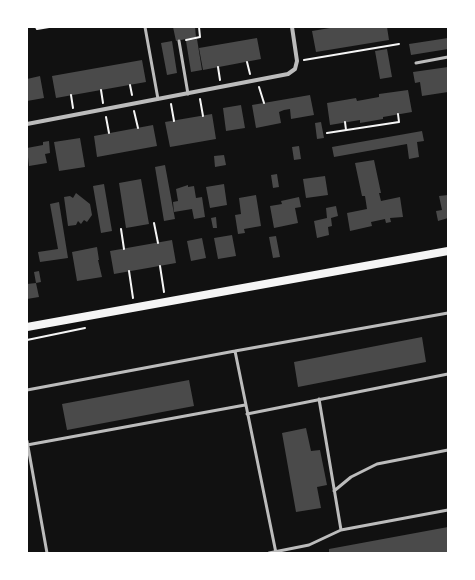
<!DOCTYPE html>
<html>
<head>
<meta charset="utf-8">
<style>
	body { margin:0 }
	#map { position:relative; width:475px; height:580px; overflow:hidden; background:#111; font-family:"Public Sans",sans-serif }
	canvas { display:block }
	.frame { position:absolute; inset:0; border:28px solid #fff; pointer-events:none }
</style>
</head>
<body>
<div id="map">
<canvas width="475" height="580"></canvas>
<div class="frame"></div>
</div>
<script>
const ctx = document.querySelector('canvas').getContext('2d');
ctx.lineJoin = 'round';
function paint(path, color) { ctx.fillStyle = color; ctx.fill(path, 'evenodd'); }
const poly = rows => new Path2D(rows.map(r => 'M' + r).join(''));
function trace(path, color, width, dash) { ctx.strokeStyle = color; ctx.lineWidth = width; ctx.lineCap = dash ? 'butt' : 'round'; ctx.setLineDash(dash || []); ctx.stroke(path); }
paint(poly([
	[173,27,195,27,196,37,176,41],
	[336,27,387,27,389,40,316,52,312,31],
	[257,38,261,59,203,70,199,48],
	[448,38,448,49,411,55,409,44],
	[197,39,202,70,191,72,186,41],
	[172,41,177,73,167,75,161,43],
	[387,49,392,77,380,79,375,51],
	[142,60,146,82,56,98,52,76],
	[448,67,448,92,422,96,420,82,415,83,413,72],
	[40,76,44,98,27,101,27,79],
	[408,90,412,112,383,117,383,119,360,123,360,120,330,125,327,103,356,98,357,101,379,97,379,94],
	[310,95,314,115,291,119,290,109,284,110,279,112,281,123,256,128,252,105],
	[241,105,245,128,226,131,223,108],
	[212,114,216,139,170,147,165,122],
	[321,122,324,138,317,139,315,123],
	[153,125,157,146,97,157,94,136],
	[422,131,424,141,417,142,419,157,409,159,407,144,334,157,332,147],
	[80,138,85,167,59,171,54,142],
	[49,141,50,153,45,154,47,163,29,166,27,148,43,145,43,142],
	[299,146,301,159,294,160,292,147],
	[224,155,226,165,215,167,214,156],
	[374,160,381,193,379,193,381,201,400,197,403,217,390,218,391,222,386,223,385,219,371,222,372,226,350,231,347,213,367,209,365,196,362,196,355,163],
	[165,165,175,219,164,221,155,167],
	[277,174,279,187,273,188,271,175],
	[325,176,328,195,306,198,303,179],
	[141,179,149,224,126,228,119,183],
	[104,184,112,231,101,233,93,186],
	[224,184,227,205,210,208,206,187],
	[188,185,188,187,194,186,196,198,202,197,205,217,194,219,192,209,174,212,173,202,178,201,176,189],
	[76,193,90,204,92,215,87,222,84,220,81,224,78,221,76,225,68,226,64,197,70,196,73,198],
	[256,195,261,226,244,229,245,233,238,234,235,215,241,214,239,198],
	[448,195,448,218,438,221,436,211,442,210,439,196],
	[299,197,301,207,295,208,298,223,274,228,270,206,282,204,281,201],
	[59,202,68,258,40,262,38,252,58,249,50,204],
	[336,206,338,216,331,218,332,226,328,227,329,235,317,238,314,221,327,218,326,208],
	[216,217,217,228,213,228,211,218],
	[232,235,236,256,218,259,214,238],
	[276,236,280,257,273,258,269,237],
	[202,238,206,258,191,261,187,241],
	[172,240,176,263,114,274,110,251],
	[97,247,99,260,98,260,102,277,77,281,72,252],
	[39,271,41,282,36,283,34,272],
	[36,283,39,297,27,299,27,284],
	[422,337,426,362,298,387,294,362],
	[189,380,194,406,67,430,62,404],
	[306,428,311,451,320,450,327,485,317,487,321,508,296,512,282,433],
	[448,527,448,553,329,553,329,549]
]), '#4a4a4a');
trace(poly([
	[36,27,37,29,49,27],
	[186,40,200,37,199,27],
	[304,60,399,44],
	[247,62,250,74],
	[218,67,220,80],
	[130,85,132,95],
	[259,87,264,103],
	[101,90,103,103],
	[71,95,73,108],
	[200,99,203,116],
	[171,104,174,121],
	[134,111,138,128],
	[106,117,109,133],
	[345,122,346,130],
	[327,133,399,122,398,114],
	[154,223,158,243],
	[121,229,124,249],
	[160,266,164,292],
	[129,271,133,298],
	[27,340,85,328]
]), '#f5f5f5', 2);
trace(poly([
	[145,27,158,99],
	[179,41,188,94],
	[416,63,448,57],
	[235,351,276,553],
	[27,390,235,351,448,313],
	[319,399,341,530],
	[247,414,448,374],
	[27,441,47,553],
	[27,445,245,405],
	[334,491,351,477,377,464,448,450],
	[269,553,309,545,341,530,448,510]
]), '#bcbcbc', 3);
trace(poly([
	[27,124,288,74,295,69,297,61,292,27]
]), '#bcbcbc', 4);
trace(poly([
	[27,327,448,251]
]), '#f5f5f5', 8);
</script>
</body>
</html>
